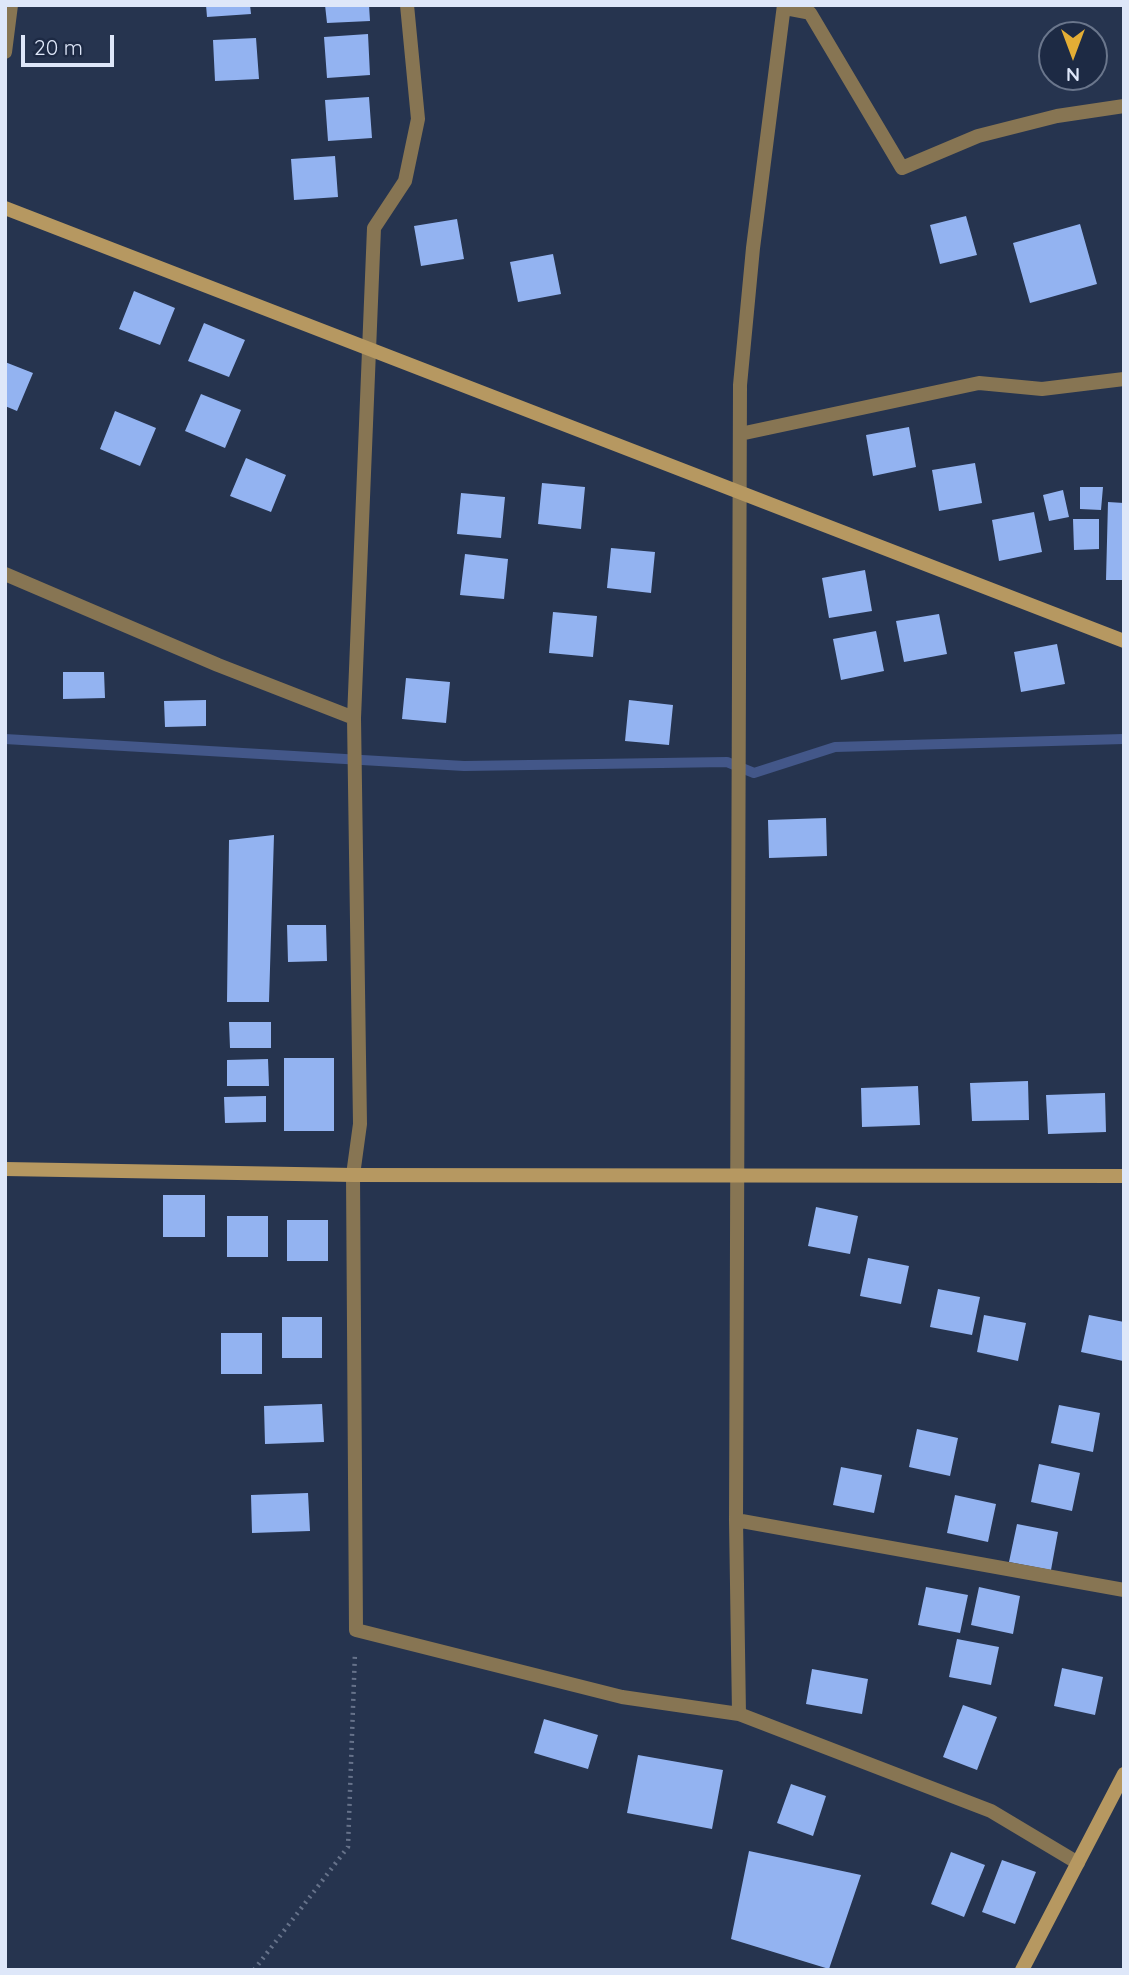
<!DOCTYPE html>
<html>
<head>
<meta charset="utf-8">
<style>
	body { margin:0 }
	#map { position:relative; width:1129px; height:1975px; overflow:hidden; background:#26344f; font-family:Quicksand,sans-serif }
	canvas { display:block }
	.frame { position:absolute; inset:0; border:7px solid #dee7f9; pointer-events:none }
	.north { position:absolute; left:1038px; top:21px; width:70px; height:70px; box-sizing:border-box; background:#1d2a44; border:2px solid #6a768c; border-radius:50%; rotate:180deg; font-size:19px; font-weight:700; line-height:28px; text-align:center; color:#dee7f9 }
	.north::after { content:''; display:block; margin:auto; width:24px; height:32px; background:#e4ae35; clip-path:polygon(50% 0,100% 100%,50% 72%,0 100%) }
	.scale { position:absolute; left:21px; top:35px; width:93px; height:32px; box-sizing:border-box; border:4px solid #dee7f9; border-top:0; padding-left:9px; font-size:21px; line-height:24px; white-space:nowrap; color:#dee7f9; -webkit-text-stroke:5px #1d2a44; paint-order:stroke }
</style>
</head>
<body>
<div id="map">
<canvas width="1129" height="1975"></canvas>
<div class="frame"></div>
<div class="north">N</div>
<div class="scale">20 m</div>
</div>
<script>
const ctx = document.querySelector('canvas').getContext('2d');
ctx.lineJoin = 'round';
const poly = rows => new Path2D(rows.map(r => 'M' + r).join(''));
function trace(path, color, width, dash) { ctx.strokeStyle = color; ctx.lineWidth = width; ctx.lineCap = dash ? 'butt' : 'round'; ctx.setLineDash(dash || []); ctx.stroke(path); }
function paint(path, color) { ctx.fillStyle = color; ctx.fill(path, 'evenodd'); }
trace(poly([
	[5,739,464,766,727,762,754,773,835,747,1124,739]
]), '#435789', 10);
paint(poly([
	[206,5,250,5,251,14,207,17],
	[325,5,369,5,370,21,327,23],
	[368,34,370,75,327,78,324,37],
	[256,38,259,79,215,81,213,40],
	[369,97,372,138,328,141,325,100],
	[335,156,338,197,294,200,291,159],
	[966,216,977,255,940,264,930,225],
	[457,219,464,259,421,266,414,226],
	[1080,224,1097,284,1030,303,1013,243],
	[553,254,561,294,518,302,510,262],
	[134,291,175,308,160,345,119,329],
	[204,323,245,340,229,377,188,361],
	[5,362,33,373,17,411,5,406],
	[201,394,241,410,225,448,185,431],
	[115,411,156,428,140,466,100,449],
	[909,427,916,467,873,476,866,435],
	[246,458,286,475,271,512,230,496],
	[975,463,982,503,939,511,932,470],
	[542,483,585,487,581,529,538,524],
	[1080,487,1103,487,1101,510,1080,509],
	[1063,490,1069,517,1049,521,1043,495],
	[461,493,505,497,501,538,457,534],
	[1108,502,1124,503,1124,580,1106,580],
	[1034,512,1042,552,999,561,992,520],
	[1073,519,1099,519,1099,549,1074,550],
	[611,548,655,552,651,593,607,588],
	[465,554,508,559,504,599,460,595],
	[865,570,872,611,829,618,822,578],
	[553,612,597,616,593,657,549,653],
	[939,614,947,654,904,662,896,621],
	[876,631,884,671,841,680,833,639],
	[1057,644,1065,684,1021,692,1014,652],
	[63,672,104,672,105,698,63,699],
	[406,678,450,682,446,723,402,719],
	[206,700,206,726,165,727,164,701],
	[629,700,673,705,669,745,625,741],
	[826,818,827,856,769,858,768,820],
	[274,835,269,1002,227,1002,229,840],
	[287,925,326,925,327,961,288,962],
	[229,1022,271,1022,271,1048,230,1048],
	[284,1058,334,1058,334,1131,284,1131],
	[268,1059,269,1086,227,1086,227,1060],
	[1028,1081,1029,1120,972,1121,970,1083],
	[918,1086,920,1125,862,1127,861,1088],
	[1105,1093,1106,1132,1048,1134,1046,1095],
	[266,1096,266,1122,225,1123,224,1097],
	[163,1195,205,1195,205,1237,163,1237],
	[816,1207,858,1216,850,1254,808,1246],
	[227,1216,268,1216,268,1257,227,1257],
	[287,1220,328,1220,328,1261,287,1261],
	[868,1258,909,1266,901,1304,860,1296],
	[938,1289,980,1297,972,1335,930,1327],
	[984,1315,1026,1323,1018,1361,977,1352],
	[1089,1315,1124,1322,1123,1361,1081,1352],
	[282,1317,322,1317,322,1358,282,1358],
	[221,1333,262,1333,262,1374,221,1374],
	[322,1404,324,1442,265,1444,264,1406],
	[1059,1405,1100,1413,1093,1452,1051,1443],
	[917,1429,958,1438,950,1476,909,1467],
	[1039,1464,1080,1473,1072,1511,1031,1502],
	[841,1467,882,1475,874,1513,833,1505],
	[308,1493,310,1531,252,1533,251,1495],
	[955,1495,996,1504,988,1542,947,1533],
	[1017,1524,1058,1532,1051,1570,1009,1562],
	[926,1587,968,1595,960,1633,918,1625],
	[979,1587,1020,1596,1013,1634,971,1625],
	[957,1639,999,1647,991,1685,949,1677],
	[1062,1668,1103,1677,1095,1715,1054,1706],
	[812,1669,868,1679,862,1714,806,1704],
	[963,1705,997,1717,977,1770,943,1757],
	[544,1719,598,1735,588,1769,534,1753],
	[638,1755,723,1770,712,1829,627,1813],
	[791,1784,826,1796,813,1836,777,1823],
	[749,1851,861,1875,829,1969,731,1939],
	[951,1852,985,1865,964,1917,931,1904],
	[1002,1860,1036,1872,1015,1924,982,1912]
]), '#93b3f1');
trace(poly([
	[254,1970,348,1847,355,1652]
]), '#66728a', 4.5, [2, 5]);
trace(poly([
	[407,5,418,119,405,181,374,228,354,718,360,1124,353,1175,356,1630,622,1697,739,1714,991,1811,1078,1863],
	[784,8,810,13,902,168,978,136,1057,116,1124,106],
	[5,52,11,5],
	[740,434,979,383,1042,389,1124,379],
	[5,574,218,665,354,718],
	[736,1520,1124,1590],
	[739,1714,736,1520,740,385,753,248,784,5]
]), '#877553', 14);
trace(poly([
	[5,208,1124,641],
	[5,1169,353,1175,1124,1176],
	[1022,1970,1124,1774]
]), '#b69861', 14);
</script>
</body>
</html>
